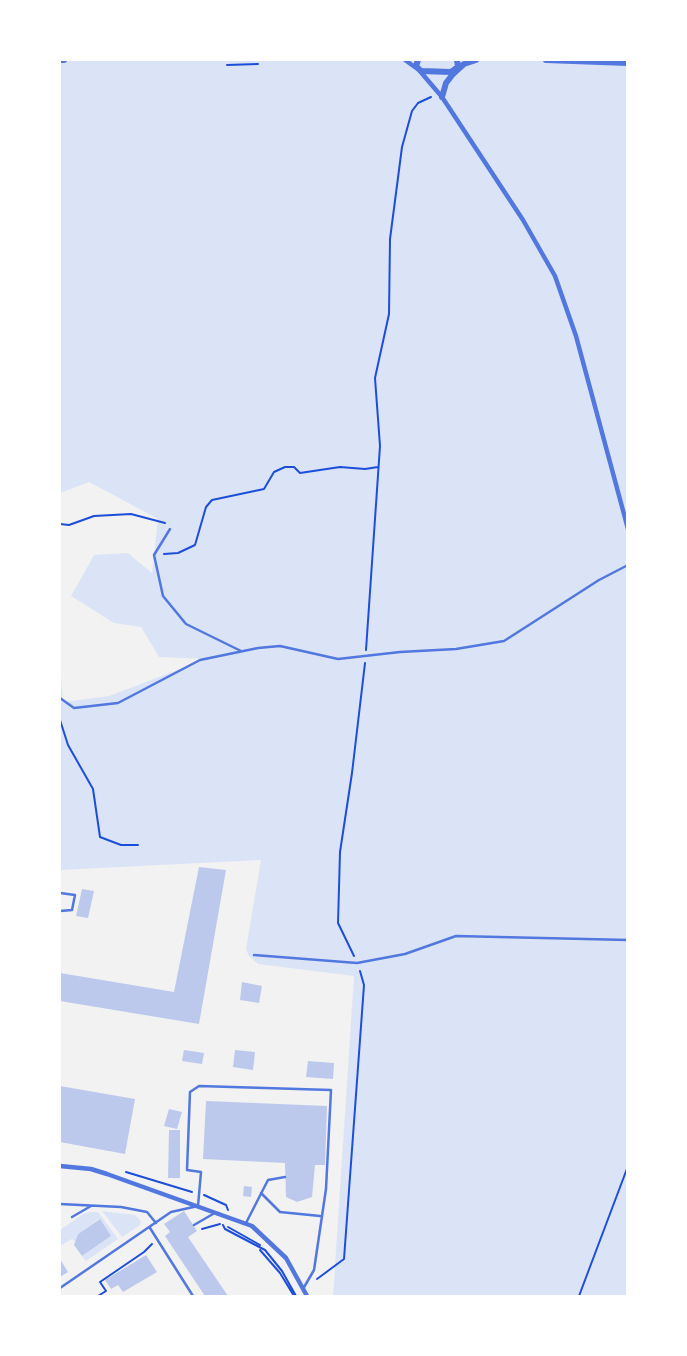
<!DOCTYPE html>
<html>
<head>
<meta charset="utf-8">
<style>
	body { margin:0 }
	#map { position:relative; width:687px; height:1356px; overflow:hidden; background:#f2f2f2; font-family:"PT Sans Narrow",sans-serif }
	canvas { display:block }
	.frame { position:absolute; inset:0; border:61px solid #fff; pointer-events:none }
</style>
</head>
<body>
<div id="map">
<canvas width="687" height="1356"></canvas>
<div class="frame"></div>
</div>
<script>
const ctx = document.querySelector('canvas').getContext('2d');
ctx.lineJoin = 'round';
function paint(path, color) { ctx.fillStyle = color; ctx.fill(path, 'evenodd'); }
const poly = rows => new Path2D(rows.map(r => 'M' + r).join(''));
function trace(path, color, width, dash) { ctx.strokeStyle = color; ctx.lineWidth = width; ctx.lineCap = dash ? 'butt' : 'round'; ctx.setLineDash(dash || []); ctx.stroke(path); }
paint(poly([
	[60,60,627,60,627,1296,333,1296,354,976,258,964,249,956,246,949,261,860,60,870,60,660,63,702,109,696,206,659,159,657,141,627,114,623,71,596,94,555,128,553,152,573,158,519,89,482,60,493],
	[102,1211,135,1215,141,1221,140,1225,122,1237],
	[90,1212,98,1212,118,1239,86,1261,82,1256,111,1236,99,1219,78,1234,75,1242,72,1239,60,1246,60,1230,83,1214]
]), '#dbe4f7');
paint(poly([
	[199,867,226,870,199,1024,60,1001,60,973,174,992],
	[82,889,94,891,88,918,76,916],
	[242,982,262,986,259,1003,240,1000],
	[184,1050,204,1053,202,1064,182,1061],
	[235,1050,255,1052,253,1070,233,1067],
	[308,1061,334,1063,333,1079,306,1077],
	[60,1086,135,1099,125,1154,60,1142],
	[206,1101,327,1106,325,1165,315,1165,312,1197,297,1202,286,1197,285,1163,203,1159],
	[169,1109,182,1112,177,1129,164,1126],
	[169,1130,180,1130,180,1178,168,1178],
	[244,1186,252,1187,251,1197,243,1196],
	[184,1211,197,1231,188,1237,228,1296,205,1296,165,1236,170,1232,164,1224],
	[100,1219,111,1236,82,1256,74,1245,78,1234],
	[146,1255,157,1272,123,1292,118,1285,111,1289,105,1280],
	[60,1259,68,1272,60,1277]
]), '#bdc9ec');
trace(poly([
	[227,65,258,64],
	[60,524,69,525,94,516,131,514,165,523],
	[164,554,178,553,195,545,206,507,212,500,264,489,274,472,285,467,294,467,300,473,340,467,365,469,378,467],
	[366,650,380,446,375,378,389,314,390,239,402,147,412,111,418,103,431,97],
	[60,720,68,745,93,789,100,837,121,845,138,845],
	[354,956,338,923,340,852,352,773,365,663],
	[126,1172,192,1192],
	[204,1195,226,1205,228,1210],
	[223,1225,225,1229,265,1250,282,1271,296,1296],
	[228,1227,260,1245],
	[202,1229,220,1224],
	[260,1250,280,1273,294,1296],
	[317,1279,344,1259,364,985,360,971],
	[98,1296,106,1291,100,1282,144,1252,152,1244],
	[579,1296,628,1166]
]), '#1d4ed8', 2);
trace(poly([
	[170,529,154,555,163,596,186,624,241,651],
	[60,698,74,708,118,703,200,660,258,648,280,646,338,659,400,652,456,649,504,641,599,580,628,565],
	[60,893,75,895,72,910,60,911],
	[254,955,357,963,405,954,456,936,628,940],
	[261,1193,280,1212,320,1216],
	[60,1204,121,1207,147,1212,156,1223],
	[72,1217,91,1206],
	[246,1223,268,1180,285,1177],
	[194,1225,213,1214],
	[150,1228,193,1296],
	[60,1288,171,1212,198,1206,201,1172,187,1170,190,1092,199,1086,331,1090,326,1189,314,1270,303,1289]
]), '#5277de', 2.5);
trace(poly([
	[405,60,419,70,442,97,523,220,555,276,576,336,628,529],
	[60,1166,91,1169,107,1174,252,1226,286,1258,307,1296]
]), '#5277de', 4.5);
trace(poly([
	[60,60,64,60],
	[418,60,416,66,421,71,451,72,458,67,457,60],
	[546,60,628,63],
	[442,97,446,83,453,74,464,64,476,60]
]), '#5277de', 6);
</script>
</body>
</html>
